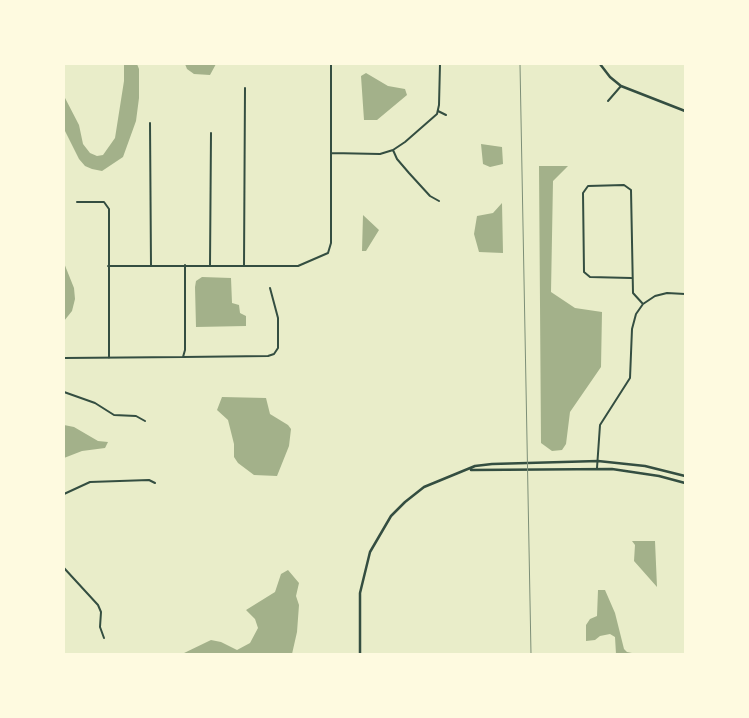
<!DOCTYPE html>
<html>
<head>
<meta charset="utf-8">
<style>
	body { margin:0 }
	#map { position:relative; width:749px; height:718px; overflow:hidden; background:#e9edc9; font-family:"DejaVu Sans",sans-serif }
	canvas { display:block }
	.frame { position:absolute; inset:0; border:65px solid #fefae0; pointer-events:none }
</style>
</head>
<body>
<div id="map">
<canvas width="749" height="718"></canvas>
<div class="frame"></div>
</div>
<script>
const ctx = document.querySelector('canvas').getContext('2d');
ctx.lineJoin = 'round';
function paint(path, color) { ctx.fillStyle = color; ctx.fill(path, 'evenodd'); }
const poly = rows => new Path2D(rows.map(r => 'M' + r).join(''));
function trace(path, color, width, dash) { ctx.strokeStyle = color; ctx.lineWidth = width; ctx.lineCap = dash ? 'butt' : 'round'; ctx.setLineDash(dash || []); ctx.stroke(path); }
paint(poly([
	[124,64,137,64,139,69,139,98,136,121,123,157,102,171,92,169,85,166,79,159,64,129,64,96,79,125,83,144,90,153,97,156,103,155,115,138,124,81],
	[185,64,216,64,210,75,194,74,187,69],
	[366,73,388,86,405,89,407,95,377,120,364,120,361,76],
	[481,144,502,147,503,164,490,167,483,164],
	[539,166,568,166,553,181,551,292,575,308,602,312,601,367,570,412,566,444,562,450,552,451,541,443],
	[502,203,503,253,479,252,474,234,477,216,493,213],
	[363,215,379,230,366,251,362,251],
	[64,263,74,288,75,299,72,311,64,321],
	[202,277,231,278,232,303,239,305,240,313,246,316,246,326,196,327,195,287,196,281],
	[222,397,266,398,270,414,288,425,291,429,289,446,277,476,254,475,238,463,234,457,234,444,228,420,217,410],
	[64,425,74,427,98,441,108,442,105,448,82,451,64,458],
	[632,541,655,541,657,587,634,561,635,545],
	[288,570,299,583,296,596,299,605,297,632,292,654,182,654,211,640,221,642,237,650,250,643,258,628,255,619,246,610,275,592,281,574],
	[598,590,605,590,615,613,624,649,627,652,637,654,616,654,615,637,610,634,600,636,595,640,586,641,586,625,590,619,597,616]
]), '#a3b18a');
trace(poly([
	[608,101,621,86],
	[438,111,446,115],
	[150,123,151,266],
	[393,150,397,159,409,173,430,196,439,201],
	[331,153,380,154,393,150,405,142,437,114,439,105,440,64],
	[77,202,104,202,109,209,109,358],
	[210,265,211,133],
	[108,266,298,266,328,253,331,243,331,64],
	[244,266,245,88],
	[631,278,590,277,584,272,583,193,588,186,624,185,631,190,633,293,643,304],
	[183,357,268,356,274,354,278,348,278,318,270,288],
	[64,358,183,357,185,350,185,265],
	[685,377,685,400],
	[64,392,95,403,114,415,136,416,145,421],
	[597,468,600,425,630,378,632,329,636,314,643,304,655,296,667,293,685,294],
	[64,494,90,482,149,480,155,483],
	[64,568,98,605,101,612,100,627,104,638]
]), '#344e41', 2);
trace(poly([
	[600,64,610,77,621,86,685,111],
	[471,470,612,469,659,476,685,483],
	[360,654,360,593,370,552,391,516,405,502,424,487,475,466,492,464,598,461,645,466,685,476]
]), '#344e41', 2.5);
trace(poly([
	[520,64,531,654]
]), '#7c8e77', 1);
</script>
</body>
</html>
